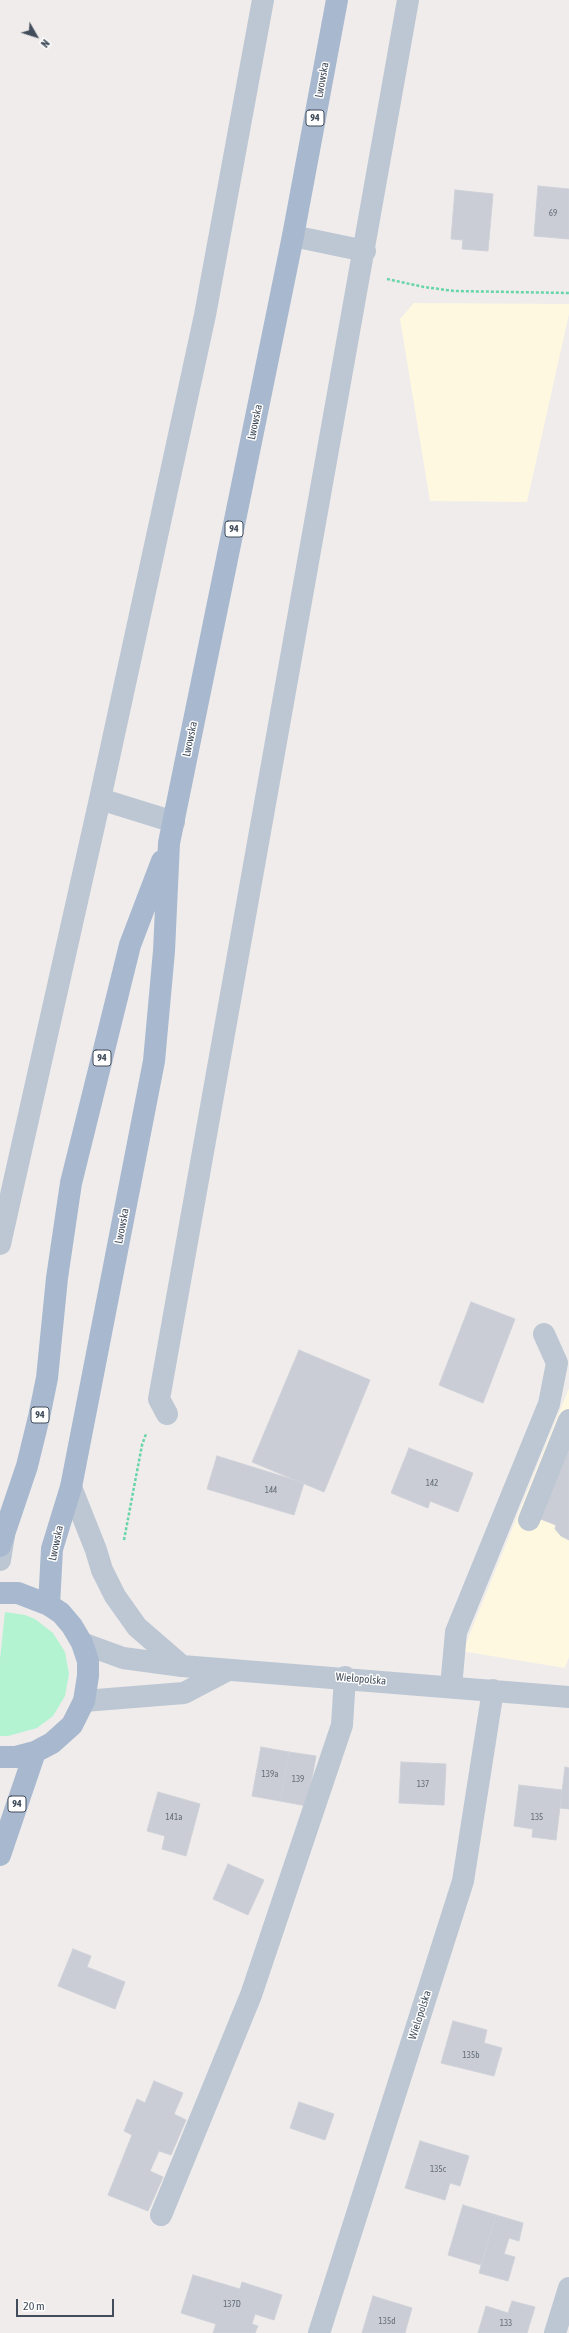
<!DOCTYPE html>
<html>
<head>
<meta charset="utf-8">
<style>
	body { margin:0 }
	#map { position:relative; width:569px; height:2333px; overflow:hidden; background:#efeceb; font-family:"Asap Condensed",sans-serif }
	canvas { display:block }
	.north { position:absolute; left:16px; top:16px; width:40px; height:40px; -webkit-text-stroke:3px #fff; paint-order:stroke; rotate:129deg; font-size:11px; font-weight:700; line-height:16px; text-align:center; color:#424d5b }
	.north::after { content:''; display:block; margin:auto; width:14px; height:18px; background:#424d5b; clip-path:polygon(50% 0,100% 100%,50% 72%,0 100%) }
	.scale { position:absolute; left:16px; top:2299px; width:98px; height:18px; box-sizing:border-box; border:2px solid #424d5b; border-top:0; padding-left:5px; font-size:12px; line-height:14px; white-space:nowrap; color:#424d5b; -webkit-text-stroke:3px #fff; paint-order:stroke }
</style>
</head>
<body>
<div id="map">
<canvas width="569" height="2333"></canvas>
<div class="north">N</div>
<div class="scale">20 m</div>
</div>
<script>
const ctx = document.querySelector('canvas').getContext('2d');
ctx.lineJoin = 'round';
function paint(path, color) { ctx.fillStyle = color; ctx.fill(path, 'evenodd'); }
const poly = rows => new Path2D(rows.map(r => 'M' + r).join(''));
function trace(path, color, width, dash) { ctx.strokeStyle = color; ctx.lineWidth = width; ctx.lineCap = dash ? 'butt' : 'round'; ctx.setLineDash(dash || []); ctx.stroke(path); }
function label(font, color, halo, rows, align = 'center') {
  ctx.font = font + ' "Asap Condensed",sans-serif'; ctx.lineWidth = 3; ctx.setLineDash([]); ctx.textBaseline = 'middle'; ctx.strokeStyle = halo; ctx.fillStyle = color; for (const [text, x, y, turn = 0] of rows) {
    ctx.save(); ctx.translate(x, y); ctx.rotate((+turn || 0) * Math.PI / 180); ctx.textAlign = isNaN(turn) ? turn : align; if (halo) ctx.strokeText(text, 0, 0); ctx.fillText(text, 0, 0); ctx.restore();
  }
}
paint(poly([
	[414,303,569,304,569,314,527,502,430,501,400,319],
	[569,1388,569,1657,565,1668,461,1651,467,1641]
]), '#fef8e1');
paint(poly([
	[5,1612,25,1615,35,1619,53,1633,65,1652,69,1674,65,1696,53,1716,37,1728,8,1736,0,1736,0,1659]
]), '#b3f3d2');
const building = poly([
	[538,186,569,189,569,239,534,236,538,186],
	[455,190,493,194,488,251,462,249,463,240,451,239,455,190],
	[471,1302,515,1319,483,1403,439,1385,471,1302],
	[299,1350,370,1380,324,1492,252,1462,299,1350],
	[569,1442,569,1540,561,1536,555,1529,556,1525,538,1518,569,1442],
	[409,1448,473,1473,458,1512,430,1501,428,1508,391,1493,409,1448],
	[217,1456,304,1483,294,1515,207,1489,217,1456],
	[261,1747,289,1752,280,1801,252,1796,261,1747],
	[289,1752,316,1756,307,1806,280,1801,289,1752],
	[401,1762,446,1764,444,1805,399,1803,401,1762],
	[565,1767,569,1768,569,1809,560,1808,565,1767],
	[519,1785,562,1790,556,1840,532,1837,533,1829,514,1826,519,1785],
	[158,1792,200,1804,186,1856,162,1849,165,1836,147,1831,158,1792],
	[228,1864,264,1880,248,1915,213,1899,228,1864],
	[73,1949,91,1956,87,1967,125,1982,115,2009,58,1986,73,1949],
	[453,2021,487,2030,484,2043,502,2048,494,2076,441,2063,453,2021],
	[154,2081,183,2093,174,2114,186,2120,171,2155,159,2151,150,2171,163,2177,148,2211,108,2195,132,2135,124,2131,137,2099,145,2103,154,2081],
	[299,2102,334,2114,325,2140,290,2128,299,2102],
	[420,2141,469,2156,460,2186,450,2183,445,2200,405,2188,420,2141],
	[463,2205,496,2215,481,2265,448,2255,463,2205],
	[496,2215,523,2223,519,2241,509,2238,504,2254,515,2257,508,2281,479,2273,496,2215],
	[193,2275,240,2289,242,2282,282,2295,274,2320,255,2314,252,2324,258,2326,255,2333,213,2333,216,2324,181,2313,193,2275],
	[373,2296,412,2308,405,2333,362,2333,373,2296],
	[512,2301,535,2307,527,2333,478,2333,486,2306,508,2313,512,2301]
]);
paint(building, '#cacdd5');
trace(building, '#cfd1d9', 1);
trace(poly([
	[387,279,424,287,454,291,569,293],
	[124,1540,142,1445,146,1434]
]), '#68d5a9', 2.5, [3, 2]);
trace(poly([
	[293,236,365,251],
	[100,799,174,822],
	[0,1244,100,799,205,315,263,0],
	[167,1414,159,1399,408,0],
	[71,1487,96,1550,102,1570,115,1596,137,1627,182,1666],
	[529,1520,569,1420],
	[0,1560,4,1535],
	[82,1643,123,1658,182,1666,569,1697],
	[451,1687,456,1632,549,1404,557,1363,544,1334],
	[84,1701,184,1693,228,1670],
	[161,2215,251,1995,342,1725,345,1677],
	[319,2333,463,1881,493,1690],
	[555,2333,569,2288]
]), '#bdc7d3', 22);
trace(poly([
	[0,1546,27,1466,39,1417,47,1378,57,1278,71,1183,130,945,162,861],
	[0,1593,18,1593,49,1605,61,1613,72,1626,82,1643,88,1661,88,1676,84,1701,72,1725,52,1743,35,1752,16,1757,0,1757],
	[49,1605,52,1549,71,1487,154,1061,164,951,169,843,293,236,337,0],
	[0,1855,35,1752]
]), '#a7b8cf', 22);
label('9px', '#646d7a', null, [
	["69",553,213],
	["142",432,1483],
	["144",271,1490],
	["139a",270,1774],
	["139",298,1779],
	["137",423,1784],
	["141a",174,1817],
	["135",537,1817],
	["135b",471,2055],
	["135c",438,2169],
	["137D",232,2304],
	["135d",387,2321],
	["133",506,2323]
]);
for (const [x, y, w] of [
	[315,118,18],
	[234,529,18],
	[102,1058,18],
	[40,1415,18],
	[17,1804,18]
]) { const box = new Path2D(); box.roundRect(x - w / 2, y - 8, w, 16, 3); ctx.fillStyle = '#fff'; ctx.fill(box); trace(box, '#424d5b', 1); }
label('bold 10px', '#424d5b', null, [
	["94",315,118],
	["94",234,529],
	["94",102,1058],
	["94",40,1415],
	["94",17,1804]
]);
label('11px', '#424d5b', '#fff', [
	["Lwowska",322,80,-80],
	["Lwowska",255,422,-78],
	["Lwowska",190,739,-78],
	["Lwowska",122,1226,-79],
	["Lwowska",56,1543,-78],
	["Wielopolska",361,1679,5],
	["Wielopolska",420,2015,-72]
]);
</script>
</body>
</html>
